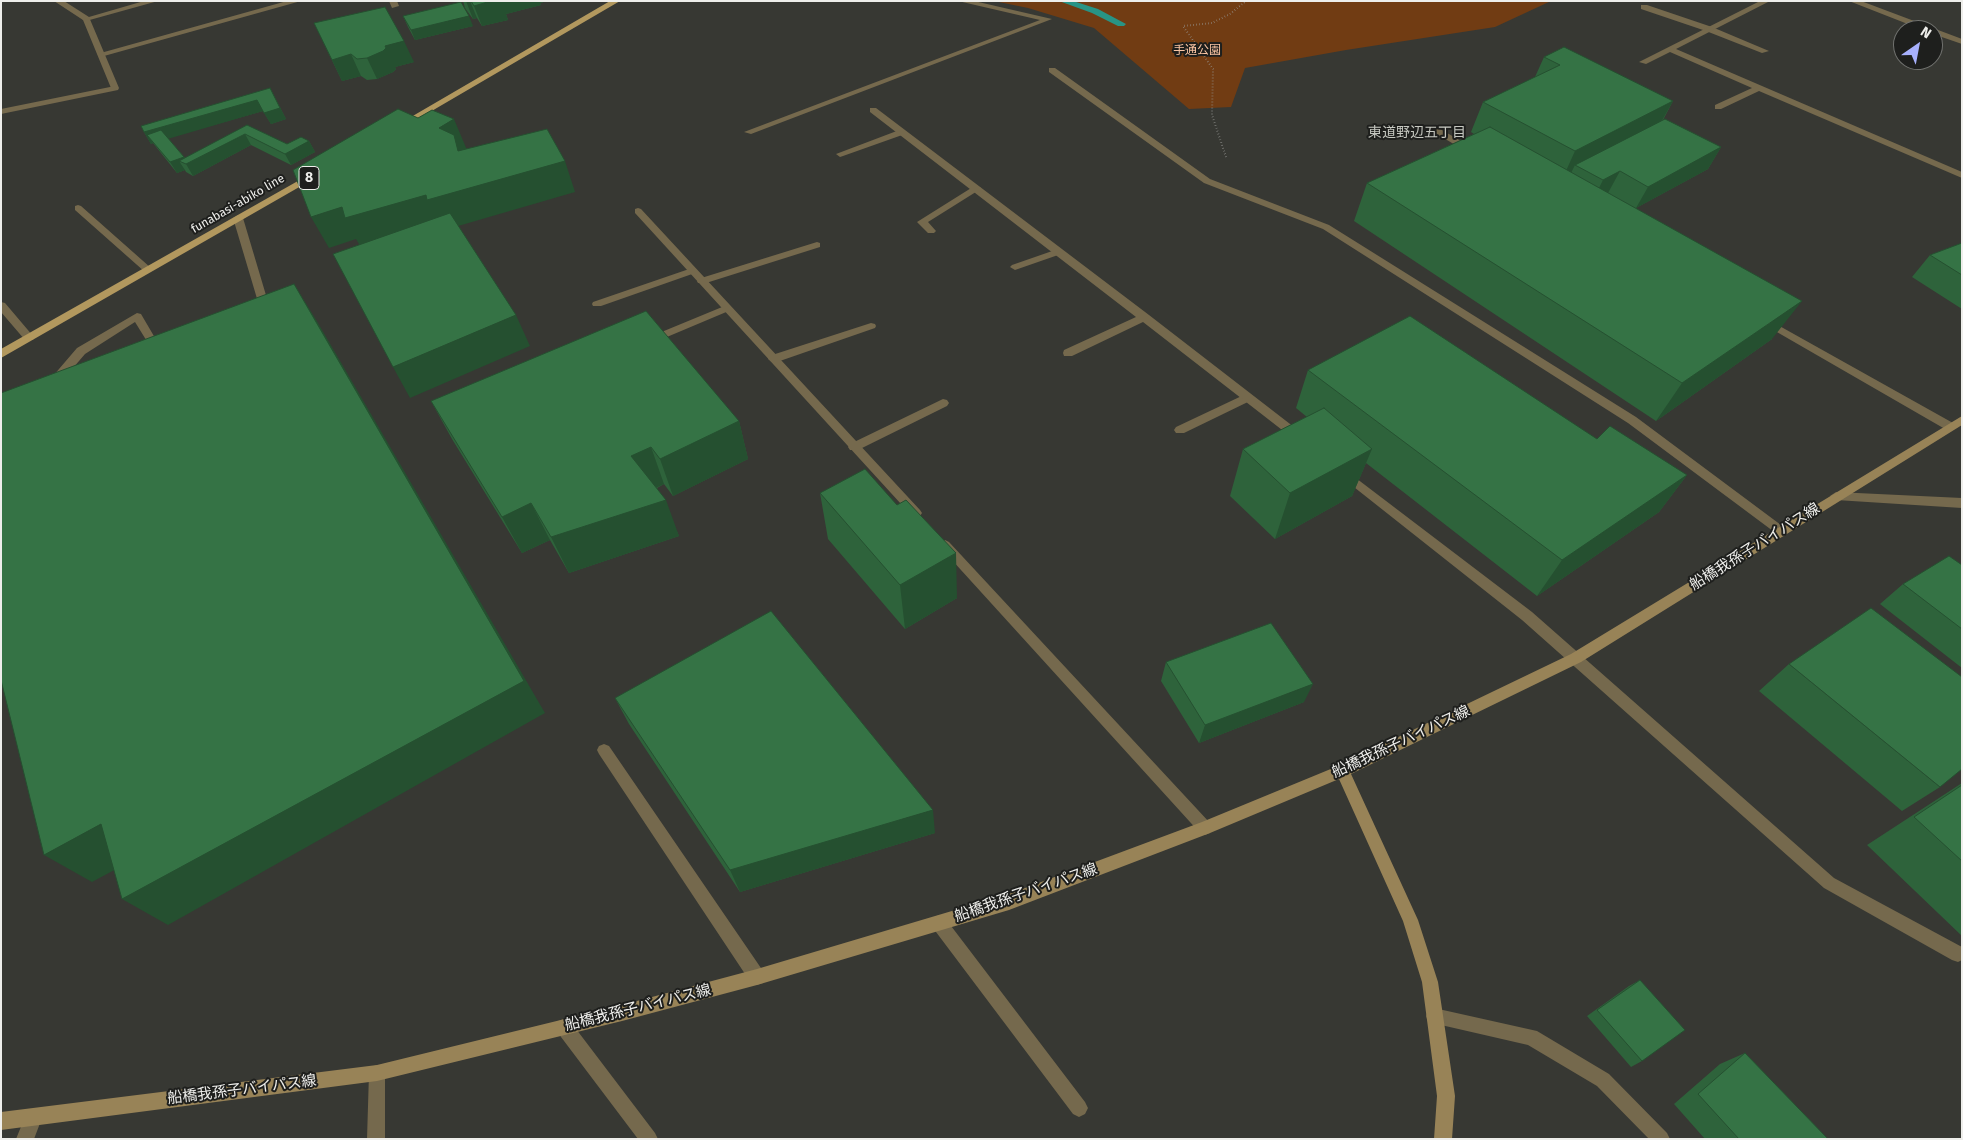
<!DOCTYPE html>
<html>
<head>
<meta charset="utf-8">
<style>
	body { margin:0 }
	#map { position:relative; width:1963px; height:1140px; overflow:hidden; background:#373833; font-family:"Fira Sans",sans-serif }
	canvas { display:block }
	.frame { position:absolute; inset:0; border:2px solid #eeeeeb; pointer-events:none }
	.north { position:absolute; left:1893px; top:20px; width:50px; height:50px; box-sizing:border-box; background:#1e1f1d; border:1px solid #71726f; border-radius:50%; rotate:33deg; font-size:14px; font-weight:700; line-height:20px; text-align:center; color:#eeeeeb }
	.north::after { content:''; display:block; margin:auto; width:18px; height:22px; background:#a7b0fc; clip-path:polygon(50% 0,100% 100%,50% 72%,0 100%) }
</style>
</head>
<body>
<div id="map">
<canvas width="1963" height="1140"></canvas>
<div class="frame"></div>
<div class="north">N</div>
</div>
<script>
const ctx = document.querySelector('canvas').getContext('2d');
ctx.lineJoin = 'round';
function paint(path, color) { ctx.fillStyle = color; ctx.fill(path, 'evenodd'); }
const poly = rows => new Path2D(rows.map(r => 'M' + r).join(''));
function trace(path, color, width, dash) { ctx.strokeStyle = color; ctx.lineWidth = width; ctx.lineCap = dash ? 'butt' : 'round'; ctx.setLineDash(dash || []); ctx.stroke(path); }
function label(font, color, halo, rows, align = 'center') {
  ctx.font = font + ' "Fira Sans","Noto Sans JP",sans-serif'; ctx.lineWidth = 4; ctx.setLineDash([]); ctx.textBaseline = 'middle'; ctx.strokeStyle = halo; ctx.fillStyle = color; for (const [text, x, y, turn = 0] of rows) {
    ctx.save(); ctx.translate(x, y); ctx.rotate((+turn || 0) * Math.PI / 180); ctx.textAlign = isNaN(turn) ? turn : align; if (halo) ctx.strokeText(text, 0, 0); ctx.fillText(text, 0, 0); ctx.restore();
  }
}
paint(poly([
	[994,1,1551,1,1495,27,1346,50,1245,68,1231,107,1189,109,1094,28,1028,8]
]), '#713c13');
paint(poly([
	[1059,1,1073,1,1098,9,1126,24,1124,26,1118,26,1092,13,1059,1]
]), '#289485');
trace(poly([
	[1226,157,1212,115,1213,69,1183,26,1212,23,1230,14,1246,1]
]), '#999996', 2, [0.5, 2.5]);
paint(poly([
	[144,1,158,1,86,21,82,19,144,1],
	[287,1,301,1,104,56,97,54,287,1],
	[389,1,397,1,399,6,392,8,389,1],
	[958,1,974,1,1052,19,751,134,744,132,1040,20,958,1],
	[1641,5,1647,5,1712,27,1769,51,1762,53,1706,31,1641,9,1641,5],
	[115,86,118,86,118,90,1,114,1,109,115,86],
	[902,129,906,132,905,134,843,156,840,157,836,154,902,129],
	[976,185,981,188,979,190,928,222,936,231,934,233,928,233,917,222,976,185],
	[78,205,81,206,151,268,151,272,145,272,75,210,75,206,78,205],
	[238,215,243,218,271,312,270,314,262,314,261,312,233,218,238,215],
	[817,242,820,243,820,247,706,283,698,283,697,281,698,279,817,242],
	[1058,249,1061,250,1061,254,1015,270,1010,267,1012,265,1058,249],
	[692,268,695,269,695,273,601,306,593,306,592,304,593,302,692,268],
	[1,302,5,303,33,336,34,338,33,340,25,340,1,312,1,302],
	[727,305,732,308,731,310,655,342,647,342,646,340,647,338,727,305],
	[137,313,141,314,158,343,141,368,44,405,18,407,16,404,18,401,53,376,77,348,137,313],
	[135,322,148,343,133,362,38,398,61,382,85,354,135,322],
	[871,323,875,324,876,326,875,328,777,362,773,363,768,359,769,356,871,323],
	[1248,393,1253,397,1252,400,1184,433,1176,433,1174,430,1176,427,1248,393],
	[943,399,947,400,949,403,947,406,858,450,850,450,848,447,850,444,943,399],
	[604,744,609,746,763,971,765,977,763,983,757,985,751,983,599,754,597,750,599,746,604,744],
	[939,915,945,918,1085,1102,1088,1108,1085,1114,1079,1117,1073,1114,933,928,931,923,933,918,939,915],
	[1434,1008,1537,1031,1609,1074,1667,1133,1670,1139,1649,1139,1597,1086,1528,1045,1428,1022,1426,1016,1428,1010,1434,1008],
	[564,1019,570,1021,655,1133,658,1139,638,1139,558,1033,556,1027,558,1021,564,1019]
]), '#75694d');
paint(poly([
	[54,1,64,1,89,17,119,88,118,90,111,88,83,20,54,1],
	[1760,1,1770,1,1676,49,1962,172,1962,178,1759,91,1721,109,1715,109,1715,105,1752,88,1670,52,1646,64,1639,62,1760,1],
	[1849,1,1861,1,1962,39,1962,44,1933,34,1933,30,1923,30,1849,1],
	[1049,68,1055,68,1210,179,1329,225,1636,417,1785,528,1787,531,1785,534,1777,534,1628,423,1323,229,1204,183,1049,72,1049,68],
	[870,108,876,108,1149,315,1303,434,1305,437,1303,440,1295,440,1143,322,1072,356,1064,356,1063,353,1064,350,1136,317,870,112,870,108],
	[1435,126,1473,148,1474,150,1473,152,1467,152,1432,131,1432,127,1435,126],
	[638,208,641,209,920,510,922,513,920,516,912,516,635,213,635,209,638,208],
	[1767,319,1953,423,1955,426,1953,429,1945,429,1763,324,1762,322,1763,320,1767,319],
	[1344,469,1532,612,1834,878,1962,947,1962,960,1958,962,1952,960,1824,888,1522,620,1340,476,1338,473,1340,470,1344,469],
	[1836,492,1962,498,1962,508,1836,500,1830,496,1836,492],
	[945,540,949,542,1210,823,1212,828,1210,833,1205,835,1200,833,941,548,939,545,941,542,945,540],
	[377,1065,383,1067,385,1073,385,1139,367,1139,369,1073,371,1067,377,1065],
	[33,1109,39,1112,42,1118,34,1139,16,1139,27,1112,33,1109]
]), '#75694d');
paint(poly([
	[1962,416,1962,425,1581,662,1351,774,1418,920,1438,982,1455,1096,1452,1139,1434,1139,1437,1096,1422,982,1403,921,1339,779,1210,833,1009,910,757,985,622,1021,377,1081,1,1130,1,1112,377,1065,622,1005,757,969,1009,894,1202,822,1338,766,1571,654,1962,416]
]), '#988357');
paint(poly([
	[610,1,620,1,406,126,399,124,610,1],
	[312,173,317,176,315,178,1,358,1,349,312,173]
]), '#b2985e');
paint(poly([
	[463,1,547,1,540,3,541,5,506,14,508,20,482,26,477,18,473,19,465,8],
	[403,16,473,26,415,40,408,27],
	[314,23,414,62,395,67,396,69,393,72,377,79,367,80,361,76,342,81],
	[1544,57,1673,101,1663,120,1721,147,1708,169,1636,208,1772,339,1656,421,1354,221,1367,183,1474,134,1471,132,1483,102,1535,77],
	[270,88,286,119,271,124,263,111,168,138,185,158,247,125,287,144,309,141,315,152,291,165,251,145,193,176,186,172,185,170,177,173,153,143,151,144,144,132],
	[1962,243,1962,309,1912,277,1930,255],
	[1308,370,1597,439,1687,475,1659,512,1537,596,1366,463,1352,496,1275,539,1230,496,1243,449,1307,417,1296,408],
	[431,401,739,421,748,459,673,496,664,484,657,488,679,536,569,573,550,540,522,553,452,439],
	[820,493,897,505,957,598,905,629,828,539],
	[1962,565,1962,668,1880,604,1903,584],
	[1166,662,1304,702,1199,743,1161,681],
	[1789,664,1940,787,1902,811,1759,691],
	[615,698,935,833,740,892,629,724],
	[1962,783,1962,936,1867,845],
	[1640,980,1642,1061,1631,1067,1587,1016,1629,986],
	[1745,1053,1828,1139,1705,1139,1674,1104,1720,1064]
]), '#2e633b');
paint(poly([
	[466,1,470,1,477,18,473,19],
	[491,1,547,1,540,3,541,5,506,14,508,20,482,26,474,6],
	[469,16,473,26,415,40,411,30],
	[404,41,414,62,395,67,396,69,393,72,377,79,367,58,385,46],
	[351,54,361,76,342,81,332,60],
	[270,88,286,119,271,124,264,113],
	[257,100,263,111,154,143,147,135,153,143,151,144,144,132],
	[1673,101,1656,131,1575,165,1569,177,1561,182,1575,151],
	[454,119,467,150,453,158,439,128],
	[245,134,251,145,193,176,186,164,179,161,185,170,177,173,170,162,184,157,188,163],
	[309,141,315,152,291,165,285,154],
	[1721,147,1708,169,1636,208,1648,187],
	[565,161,575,192,441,231,362,249,356,239,329,248,311,217,342,207,426,195],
	[1620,171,1608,193,1592,202,1603,180],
	[294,284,318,323,545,713,168,925,122,899],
	[1802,301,1772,339,1656,421,1682,383],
	[516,315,530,346,410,398,393,367],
	[739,421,748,459,673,496,660,459],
	[651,447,664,484,645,493,631,456],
	[1372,449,1352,496,1275,539,1290,493],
	[1687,475,1659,512,1537,596,1562,560],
	[666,500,679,536,569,573,551,537],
	[531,503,550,540,522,553,502,517],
	[956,553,957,598,905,629,900,585],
	[1313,684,1304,702,1199,743,1205,725],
	[933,810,935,833,740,892,730,870],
	[101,824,146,853,92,882,44,855]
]), '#255030');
const building = poly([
	[471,1,491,1,474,6,471,1],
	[461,2,469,16,411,30,403,16,461,2],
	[385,7,404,41,385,46,386,48,383,51,367,58,357,59,351,54,332,60,314,23,385,7],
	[1564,47,1673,101,1575,151,1483,102,1560,65,1544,57,1564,47],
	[270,88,280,108,264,113,257,100,144,132,141,126,270,88],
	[398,109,418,118,432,110,454,119,439,128,454,135,458,151,547,129,565,161,427,200,426,195,345,218,342,207,311,217,293,170,398,109],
	[1665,119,1721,147,1648,187,1620,171,1603,180,1575,165,1665,119],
	[247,125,287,144,301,137,309,141,285,154,245,134,186,164,179,161,247,125],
	[1490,127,1802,301,1682,383,1367,183,1490,127],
	[161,130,184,157,170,162,147,135,161,130],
	[450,213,516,315,393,367,333,254,450,213],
	[1962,243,1962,275,1930,255,1962,243],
	[294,284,524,681,122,899,101,824,44,855,1,680,1,393,294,284],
	[646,311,739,421,660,459,651,447,631,456,666,500,551,537,531,503,502,517,431,401,646,311],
	[1410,316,1597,439,1610,426,1687,475,1562,560,1308,370,1410,316],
	[1324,408,1372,449,1290,493,1243,449,1324,408],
	[865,469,897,505,906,500,956,553,900,585,820,493,865,469],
	[1949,556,1962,565,1962,629,1903,584,1949,556],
	[1871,608,1962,677,1962,769,1940,787,1789,664,1871,608],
	[771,611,933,810,730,870,615,698,771,611],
	[1271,623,1313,684,1205,725,1166,662,1271,623],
	[1962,785,1962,861,1914,817,1962,785],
	[1640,980,1685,1030,1642,1061,1597,1010,1640,980],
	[1745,1053,1828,1139,1739,1139,1698,1094,1745,1053]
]);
paint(building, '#357345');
trace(building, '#255030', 1);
label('12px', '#fac5a3', '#1e1f1d', [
	["手通公園",1197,51]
]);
label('12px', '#eeeeeb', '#1e1f1d', [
	["funabasi-abiko line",238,204,-30]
]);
label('14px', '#c6c8c1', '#1e1f1d', [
	["東道野辺五丁目",1417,133]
]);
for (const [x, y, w] of [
	[309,178,20]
]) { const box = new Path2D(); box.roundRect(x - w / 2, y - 11.5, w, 23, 4); ctx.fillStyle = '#1e1f1d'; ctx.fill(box); trace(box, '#eeeeeb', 1); }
label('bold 14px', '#eeeeeb', null, [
	["8",309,178]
]);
label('15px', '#eeeeeb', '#1e1f1d', [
	["船橋我孫子バイパス線",1755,547,-32],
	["船橋我孫子バイパス線",1401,742,-25],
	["船橋我孫子バイパス線",1026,893,-19],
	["船橋我孫子バイパス線",638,1008,-14],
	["船橋我孫子バイパス線",242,1090,-7]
]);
</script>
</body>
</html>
